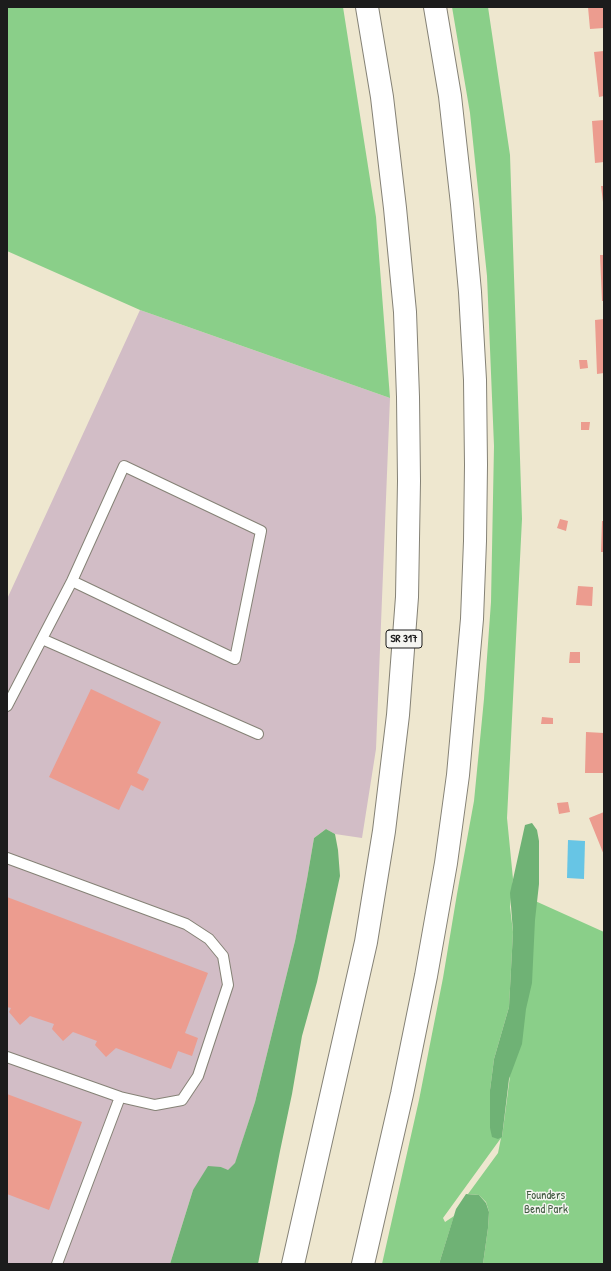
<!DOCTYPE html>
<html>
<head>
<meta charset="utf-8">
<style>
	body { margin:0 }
	#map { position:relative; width:611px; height:1271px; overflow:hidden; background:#eee7cf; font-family:"Patrick Hand",sans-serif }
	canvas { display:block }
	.frame { position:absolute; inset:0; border:8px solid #1c1c1c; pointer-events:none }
</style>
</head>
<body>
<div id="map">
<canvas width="611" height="1271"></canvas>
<div class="frame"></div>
</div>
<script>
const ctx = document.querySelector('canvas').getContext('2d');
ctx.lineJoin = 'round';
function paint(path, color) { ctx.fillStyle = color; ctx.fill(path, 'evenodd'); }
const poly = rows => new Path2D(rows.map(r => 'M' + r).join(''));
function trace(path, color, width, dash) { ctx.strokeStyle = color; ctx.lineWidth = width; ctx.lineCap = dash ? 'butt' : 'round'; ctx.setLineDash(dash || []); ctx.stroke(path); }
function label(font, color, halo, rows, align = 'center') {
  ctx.font = font + ' "Patrick Hand",sans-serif'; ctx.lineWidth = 3; ctx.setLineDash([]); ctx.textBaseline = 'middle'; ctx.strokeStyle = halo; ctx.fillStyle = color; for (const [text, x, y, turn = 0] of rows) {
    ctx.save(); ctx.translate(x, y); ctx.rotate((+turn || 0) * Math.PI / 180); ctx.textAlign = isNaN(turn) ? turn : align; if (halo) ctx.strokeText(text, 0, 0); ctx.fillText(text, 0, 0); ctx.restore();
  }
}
paint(poly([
	[140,310,390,398,376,749,362,838,335,834,326,829,314,838,307,879,295,941,255,1102,235,1164,228,1171,221,1167,193,1190,170,1264,7,1264,7,599]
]), '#d2bdc6');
paint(poly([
	[7,7,343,7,376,217,390,398,140,310,7,251],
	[452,7,488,7,510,155,522,519,507,818,513,879,510,907,513,932,509,1007,494,1059,490,1090,490,1128,502,1137,533,900,604,932,604,1264,483,1264,488,1228,489,1212,486,1202,479,1195,468,1194,498,1153,501,1138,443,1218,445,1222,454,1216,439,1264,382,1264,419,1100,443,978,457,894,474,801,484,699,491,602,494,446,487,276,470,113]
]), '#8acf89');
paint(poly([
	[532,823,537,830,539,841,539,884,535,920,532,983,526,1009,522,1044,509,1079,502,1137,498,1139,492,1137,490,1128,490,1090,494,1059,509,1007,513,932,510,893,525,825],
	[326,829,335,834,338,850,340,876,317,982,302,1036,292,1094,280,1151,258,1264,170,1264,193,1190,208,1166,221,1167,228,1170,235,1163,255,1102,295,941,307,879,314,838],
	[466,1194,479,1195,486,1203,489,1212,488,1228,483,1264,439,1264,456,1209]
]), '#6fb275');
paint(poly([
	[568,840,585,841,584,879,567,878]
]), '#67c5e5');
paint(poly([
	[588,7,604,7,604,28,590,29],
	[604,51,604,96,599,97,594,52],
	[604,120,604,162,595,163,592,121],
	[601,186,604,186,604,202,603,202],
	[600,255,604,255,604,301,602,301],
	[604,319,604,373,597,374,595,320],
	[579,360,587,360,588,368,580,369],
	[581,422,590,422,589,430,581,430],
	[560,519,568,521,566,531,557,528],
	[602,521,604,521,604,552,601,552],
	[578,586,593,587,592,606,576,605],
	[570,652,580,652,580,663,569,663],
	[91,689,161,722,137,773,149,779,143,791,131,785,119,810,49,777],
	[542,717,553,718,553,724,541,724],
	[586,732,604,733,604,773,585,773],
	[568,802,570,812,559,814,557,803],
	[604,812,604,855,589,818],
	[7,897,208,973,185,1033,198,1038,192,1056,178,1051,171,1069,116,1048,106,1057,95,1045,97,1041,73,1032,63,1041,52,1029,54,1024,30,1016,20,1025,9,1012,11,1008,7,1007],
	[7,1094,82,1122,49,1210,7,1194]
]), '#ec9c8f');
const service = poly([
	[42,639,258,734],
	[7,706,72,581,124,466,261,531,235,659,72,581],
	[7,858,186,924,209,939,223,956,228,985,198,1076,182,1100,155,1105,120,1097],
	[7,1057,120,1097,57,1264]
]);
const primary = poly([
	[293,1264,366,942,384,831,398,715,407,597,409,481,408,397,405,312,395,208,382,97,367,7],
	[363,1264,402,1094,426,976,446,863,458,775,472,619,475,541,476,465,475,380,470,292,462,204,450,96,435,7]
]);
trace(service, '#858276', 12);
trace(primary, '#858276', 24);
trace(service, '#fff', 10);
trace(primary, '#fff', 22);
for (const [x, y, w] of [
	[404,639,36]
]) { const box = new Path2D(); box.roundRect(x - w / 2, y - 9, w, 18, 3); ctx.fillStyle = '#f6f6f2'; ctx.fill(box); trace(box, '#1c1c1c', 1); }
label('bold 11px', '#1c1c1c', null, [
	["SR 317",404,639]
]);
label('12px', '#425b42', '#f6f6f2', [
	["Founders",546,1196],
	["Bend Park",546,1210]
]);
</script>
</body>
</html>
